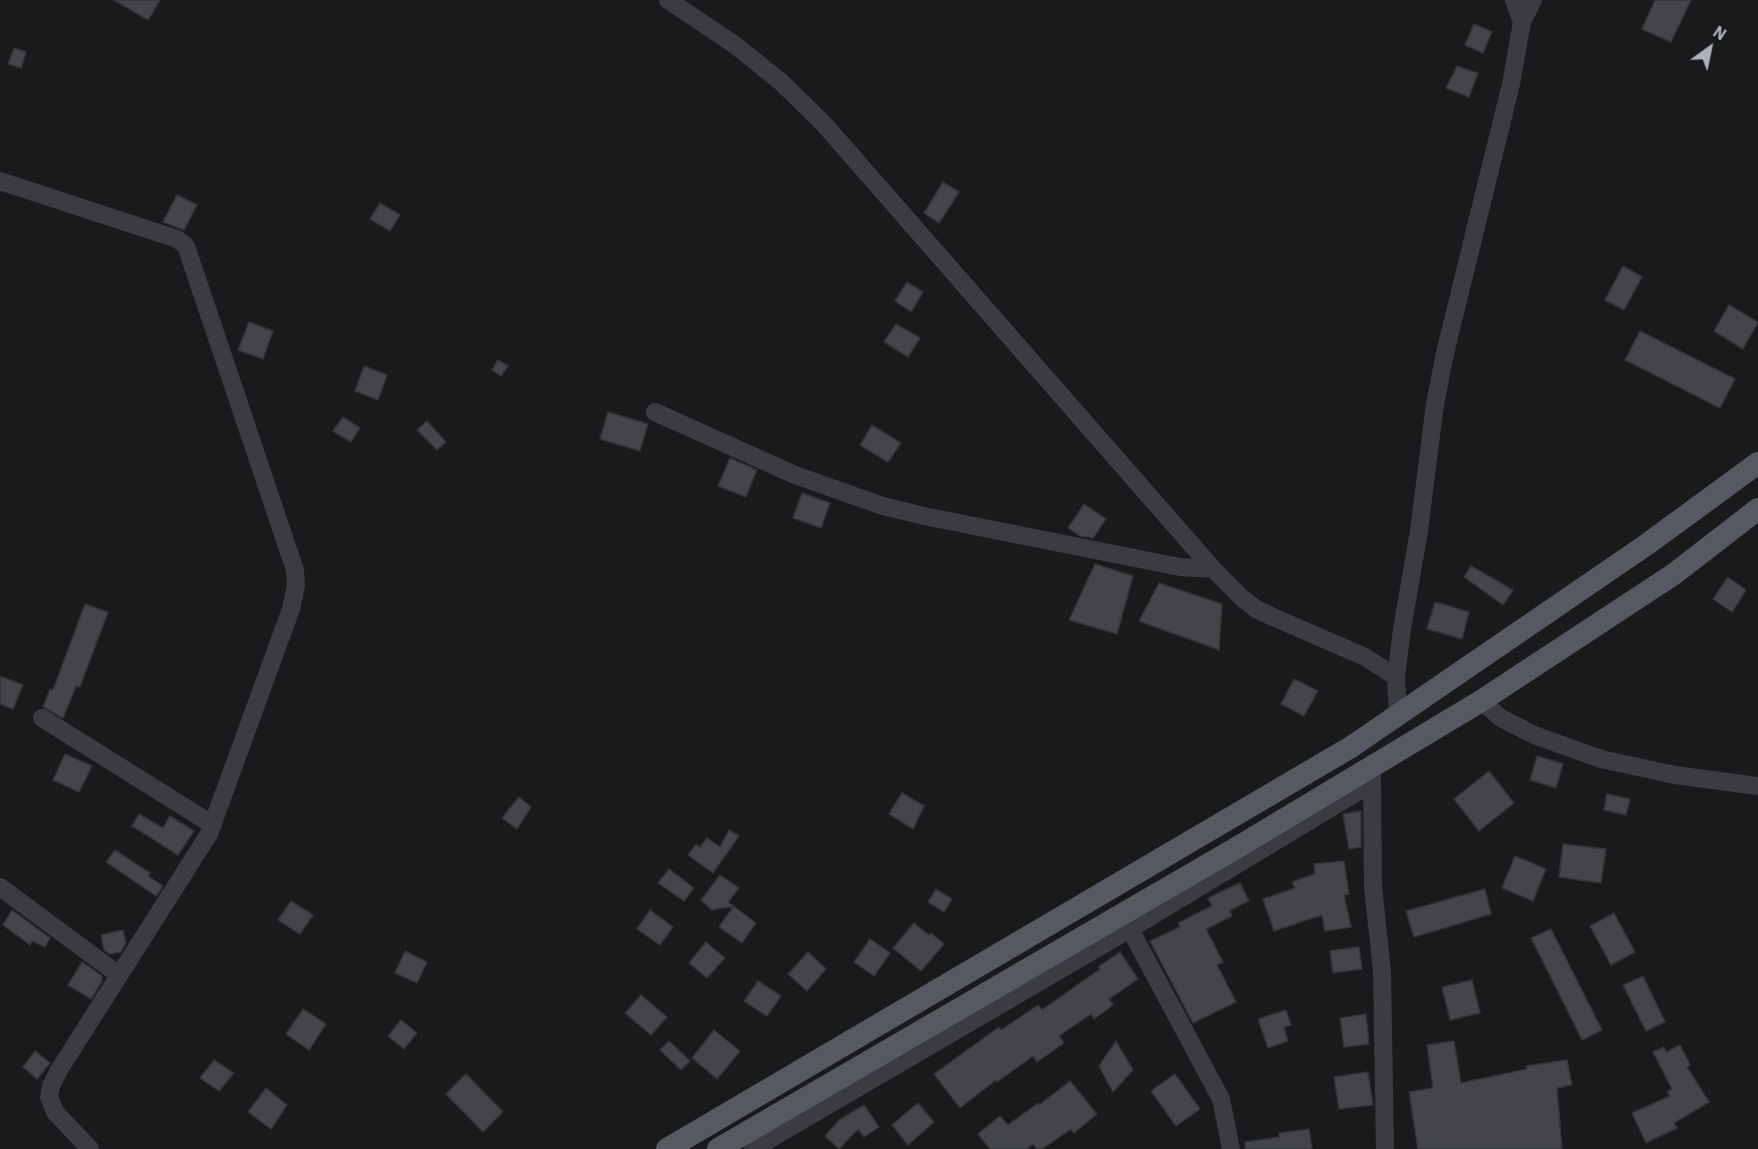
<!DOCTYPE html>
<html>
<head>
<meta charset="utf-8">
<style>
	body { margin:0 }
	#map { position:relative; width:1758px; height:1149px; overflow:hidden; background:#1a1a1c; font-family:"IBM Plex Sans",sans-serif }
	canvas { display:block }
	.north { position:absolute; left:1680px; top:18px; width:60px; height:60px; -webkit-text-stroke:4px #151517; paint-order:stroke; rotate:33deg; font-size:16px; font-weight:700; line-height:24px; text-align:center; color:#acb2bc }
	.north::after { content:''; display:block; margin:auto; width:21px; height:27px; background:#acb2bc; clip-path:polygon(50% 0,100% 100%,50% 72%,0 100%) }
</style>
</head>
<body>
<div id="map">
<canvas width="1758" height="1149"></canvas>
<div class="north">N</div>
</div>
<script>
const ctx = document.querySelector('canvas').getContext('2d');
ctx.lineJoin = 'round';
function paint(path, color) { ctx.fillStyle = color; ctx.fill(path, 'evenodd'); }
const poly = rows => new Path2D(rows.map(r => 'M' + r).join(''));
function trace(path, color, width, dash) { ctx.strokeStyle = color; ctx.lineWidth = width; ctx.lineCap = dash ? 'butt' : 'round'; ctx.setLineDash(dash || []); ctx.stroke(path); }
const building = poly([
	[114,0,160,0,148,20,114,0],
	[1655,0,1691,0,1671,42,1642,29,1655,0],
	[1474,24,1492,32,1483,53,1465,45,1474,24],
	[14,48,26,52,21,68,8,64,14,48],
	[1457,66,1478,73,1469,97,1446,88,1457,66],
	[943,182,959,192,939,223,924,213,943,182],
	[177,195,197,205,184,230,163,222,177,195],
	[380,203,400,215,390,231,370,219,380,203],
	[1623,266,1642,277,1624,310,1605,300,1623,266],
	[907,282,923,292,911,312,895,301,907,282],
	[1729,305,1758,322,1743,349,1714,331,1729,305],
	[249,322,273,331,263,359,238,350,249,322],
	[896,324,920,338,908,357,884,342,896,324],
	[1640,331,1735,379,1720,408,1625,360,1640,331],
	[498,360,508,366,501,376,492,370,498,360],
	[364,366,387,375,378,400,355,391,364,366],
	[608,412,648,424,640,451,600,439,608,412],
	[343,417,360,428,351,442,333,431,343,417],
	[427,421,446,442,437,450,417,430,427,421],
	[872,425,901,443,888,462,860,445,872,425],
	[730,458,757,470,746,497,718,486,730,458],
	[802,493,830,503,821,528,793,518,802,493],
	[1084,504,1106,519,1093,538,1080,536,1068,528,1084,504],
	[1095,564,1133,576,1117,634,1069,620,1095,564],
	[1471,566,1513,590,1503,605,1464,577,1471,566],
	[1728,577,1746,590,1732,612,1713,599,1728,577],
	[1159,583,1222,604,1219,650,1139,621,1159,583],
	[1435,602,1469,612,1462,639,1427,629,1435,602],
	[85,604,108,612,80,687,76,686,63,718,43,707,50,689,53,690,85,604],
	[0,676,23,685,13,709,0,704,0,676],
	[1294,679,1318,691,1304,716,1281,704,1294,679],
	[65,754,92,766,79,792,53,780,65,754],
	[1537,756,1563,764,1556,788,1530,780,1537,756],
	[1489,771,1514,803,1479,831,1454,799,1489,771],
	[902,793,924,806,913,829,889,814,902,793],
	[1607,794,1630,799,1626,815,1604,810,1607,794],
	[519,797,531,807,517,829,502,818,519,797],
	[1361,811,1361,847,1349,849,1343,814,1361,811],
	[139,814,163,828,170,816,194,831,178,855,132,826,139,814],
	[729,830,739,836,713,873,688,855,696,844,700,847,707,838,720,847,729,830],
	[1563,844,1606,849,1601,883,1559,877,1563,844],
	[115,850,150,873,148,876,163,886,156,896,106,862,115,850],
	[1515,856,1546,869,1533,901,1502,888,1515,856],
	[1344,861,1349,894,1344,895,1351,927,1325,931,1322,915,1274,931,1263,899,1295,888,1292,882,1315,874,1314,864,1344,861],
	[669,869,694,888,684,901,658,883,669,869],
	[720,875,739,888,728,902,756,923,742,943,719,927,734,906,712,910,701,900,720,875],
	[1240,883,1249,901,1230,910,1232,916,1206,929,1223,962,1217,965,1236,1002,1193,1023,1150,941,1180,927,1178,923,1212,906,1208,898,1240,883],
	[936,889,952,899,944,912,928,902,936,889],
	[1485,889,1491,914,1414,937,1406,911,1485,889],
	[291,901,313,915,300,934,278,920,291,901],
	[12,910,50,938,45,947,32,941,30,945,3,925,12,910],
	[650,910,673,927,660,945,637,929,650,910],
	[1614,913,1635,952,1611,965,1590,926,1614,913],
	[914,923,929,935,931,933,944,944,921,971,893,948,914,923],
	[1551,929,1602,1030,1582,1040,1531,938,1551,929],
	[123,930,126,943,121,952,110,954,104,950,101,935,123,930],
	[870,939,890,953,874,976,854,962,870,939],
	[706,942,725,958,707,978,689,963,706,942],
	[1359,947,1362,969,1333,973,1330,951,1359,947],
	[405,951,427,962,417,983,395,973,405,951],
	[808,952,826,969,807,991,788,974,808,952],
	[1120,952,1138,979,1109,999,1113,1005,1094,1019,1091,1014,1059,1036,1064,1043,1037,1062,1033,1056,997,1082,996,1080,960,1108,934,1074,999,1027,1001,1030,1038,1005,1042,1010,1100,969,1098,967,1120,952],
	[82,962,102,976,102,981,91,999,68,985,82,962],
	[1643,976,1665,1022,1646,1031,1623,985,1643,976],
	[1472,980,1480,1013,1450,1020,1442,987,1472,980],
	[758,981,781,996,767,1016,744,1001,758,981],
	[641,995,667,1017,651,1035,625,1013,641,995],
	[303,1009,326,1024,309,1050,286,1034,303,1009],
	[1286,1010,1291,1025,1284,1027,1288,1041,1268,1048,1258,1019,1286,1010],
	[1366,1014,1369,1044,1344,1047,1340,1018,1366,1014],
	[401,1020,417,1033,404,1049,388,1036,401,1020],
	[714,1030,740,1051,717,1079,692,1058,714,1030],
	[669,1041,690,1061,681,1070,660,1050,669,1041],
	[1116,1041,1133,1070,1113,1092,1099,1066,1116,1041],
	[1454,1041,1461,1083,1527,1069,1526,1066,1567,1060,1572,1085,1557,1088,1562,1149,1418,1149,1409,1092,1433,1088,1427,1045,1454,1041],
	[1680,1045,1690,1065,1687,1067,1709,1102,1674,1123,1677,1128,1646,1143,1632,1113,1670,1096,1667,1092,1672,1089,1653,1052,1664,1047,1666,1052,1680,1045],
	[35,1051,50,1063,37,1079,23,1067,35,1051],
	[214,1060,234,1073,219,1091,200,1078,214,1060],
	[1368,1072,1373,1105,1339,1109,1334,1077,1368,1072],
	[466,1074,503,1112,483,1132,446,1094,466,1074],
	[1175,1074,1200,1109,1176,1126,1151,1091,1175,1074],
	[1070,1081,1097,1114,1074,1133,1071,1129,1042,1149,1037,1149,1033,1144,1027,1149,990,1149,978,1134,1000,1116,1008,1125,1038,1103,1039,1105,1070,1081],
	[266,1088,287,1105,271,1129,248,1112,266,1088],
	[918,1103,934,1122,908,1145,892,1125,918,1103],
	[864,1105,879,1127,864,1137,858,1129,839,1149,825,1136,839,1120,864,1105],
	[1309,1129,1312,1149,1245,1149,1245,1142,1279,1137,1279,1133,1309,1129]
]);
paint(building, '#444549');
trace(building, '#343438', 1.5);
trace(poly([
	[668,0,735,45,781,82,823,123,1213,569,1242,598,1256,609,1273,617,1365,657,1396,677],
	[1522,22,1533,0],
	[0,181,177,239,186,246,295,570,296,586,291,609,209,834,59,1070,51,1086,49,1097,55,1112,90,1149],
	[655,412,795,475,883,506,924,516,1180,567,1213,569],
	[1481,701,1501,718,1534,735,1601,759,1675,775,1758,786],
	[1398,715,1396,677,1402,629,1419,531,1435,404,1445,353,1511,84,1522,22,1514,0],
	[42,718,213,825],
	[1372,773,1373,887,1382,971,1385,1149],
	[0,887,119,975],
	[1130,929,1221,1099,1231,1149],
	[753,1149,1130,929,1372,783]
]), '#3a3c41', 18);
trace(poly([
	[667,1149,1351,747,1646,545,1758,463],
	[718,1149,1238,847,1481,701,1674,574,1758,509]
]), '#565961', 22);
</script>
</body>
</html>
